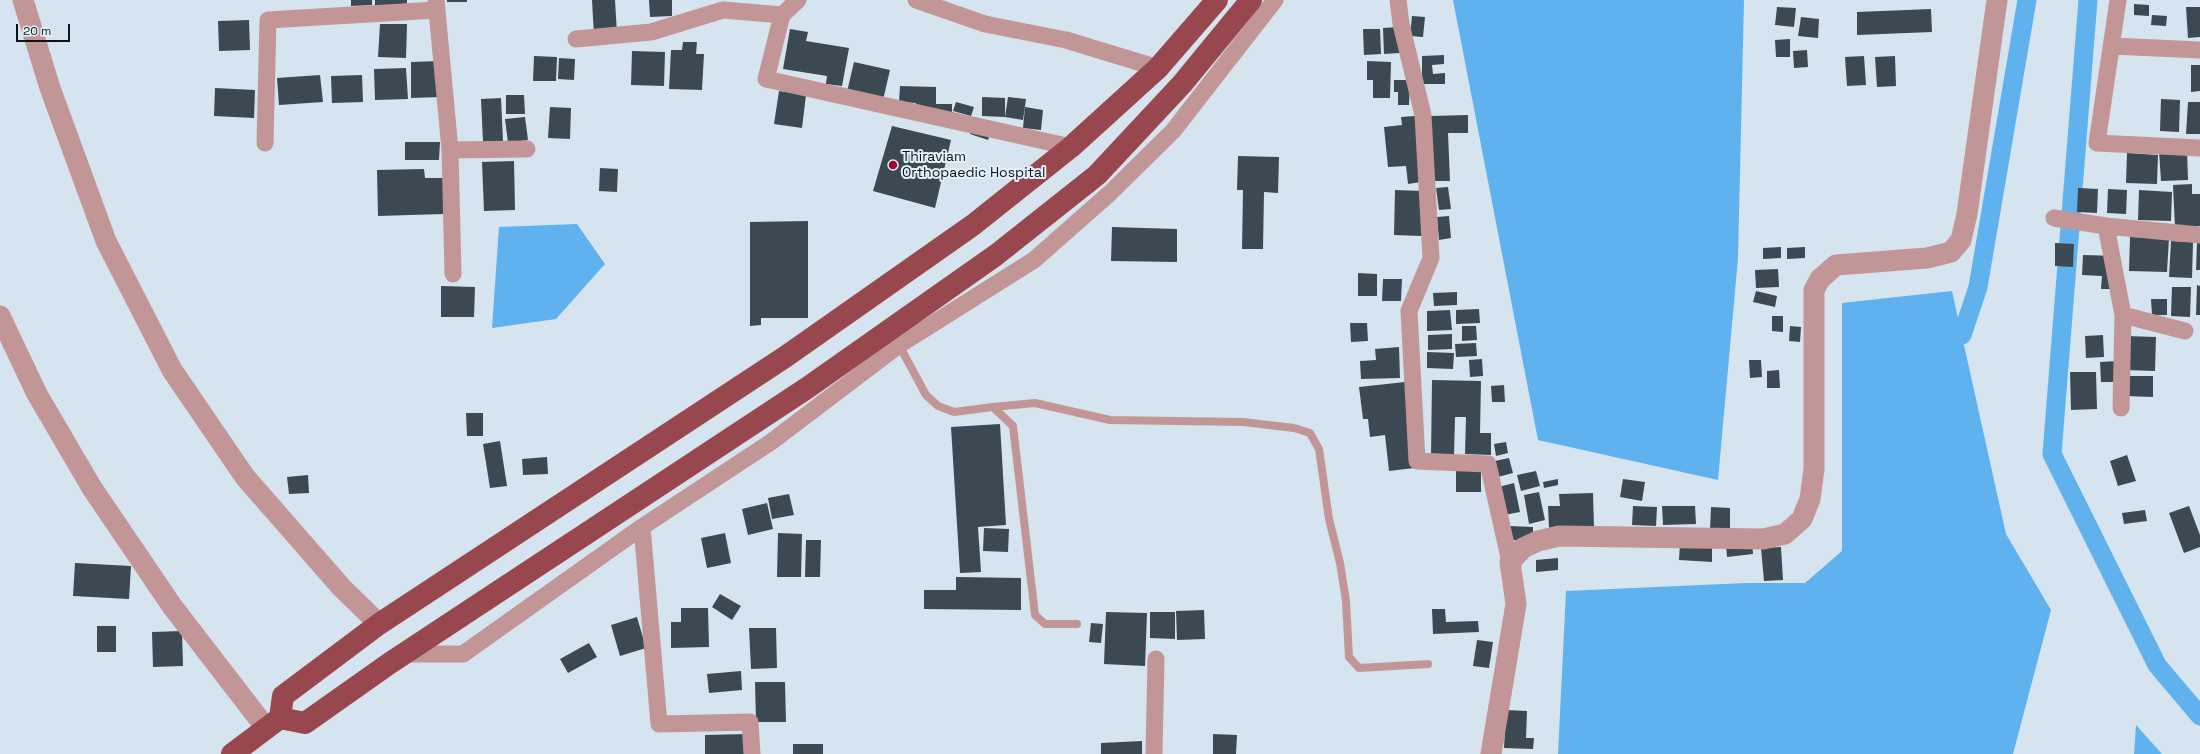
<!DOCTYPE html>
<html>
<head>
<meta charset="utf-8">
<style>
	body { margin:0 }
	#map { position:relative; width:2200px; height:754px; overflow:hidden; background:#d6e4ef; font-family:"Space Grotesk",sans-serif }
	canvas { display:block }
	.scale { position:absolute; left:16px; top:24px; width:54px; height:18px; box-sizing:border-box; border:2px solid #0e1317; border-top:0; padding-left:5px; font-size:12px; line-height:14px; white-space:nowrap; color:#0e1317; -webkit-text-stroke:3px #e3f1fd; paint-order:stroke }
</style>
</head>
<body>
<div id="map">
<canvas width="2200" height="754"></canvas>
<div class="scale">20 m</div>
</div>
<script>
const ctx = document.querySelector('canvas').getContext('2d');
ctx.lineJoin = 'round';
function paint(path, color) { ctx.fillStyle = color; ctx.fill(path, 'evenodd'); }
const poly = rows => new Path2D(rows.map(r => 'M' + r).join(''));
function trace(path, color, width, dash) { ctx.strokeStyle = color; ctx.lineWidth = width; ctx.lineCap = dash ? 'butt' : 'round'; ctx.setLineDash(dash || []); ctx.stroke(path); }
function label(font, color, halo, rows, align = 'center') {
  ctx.font = font + ' "Space Grotesk",sans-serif'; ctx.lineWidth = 4; ctx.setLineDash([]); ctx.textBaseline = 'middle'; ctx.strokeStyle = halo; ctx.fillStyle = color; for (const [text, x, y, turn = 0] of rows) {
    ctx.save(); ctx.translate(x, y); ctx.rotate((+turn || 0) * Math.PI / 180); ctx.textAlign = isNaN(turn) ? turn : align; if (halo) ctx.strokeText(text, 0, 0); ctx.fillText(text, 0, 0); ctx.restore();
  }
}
paint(poly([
	[1453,0,1744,0,1738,258,1718,480,1538,440],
	[577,224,605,264,556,319,492,328,499,227],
	[1952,291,2006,534,2051,610,2013,754,1558,754,1566,591,1746,583,1805,583,1842,551,1842,303],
	[2136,725,2162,754,2134,754]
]), '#5fb2ed');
trace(poly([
	[2088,0,2052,454,2157,665,2200,716],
	[1962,335,1978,287,2027,0]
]), '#5fb2ed', 19);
paint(poly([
	[351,0,372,0,372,5,351,6],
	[375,0,407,0,407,9,375,10],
	[447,0,467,0,467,2,447,2],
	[592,0,615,0,617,34,594,36],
	[649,0,672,0,672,16,650,17],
	[2134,4,2149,5,2149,16,2134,15],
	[1777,7,1796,8,1794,27,1775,25],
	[2186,7,2200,7,2200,37,2188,38],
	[1931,9,1932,32,1857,35,1857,12],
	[2152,15,2167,16,2166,26,2151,25],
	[1412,16,1425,17,1423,37,1410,36],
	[1801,17,1819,19,1818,38,1798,36],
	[249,20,250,50,219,51,218,21],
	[380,24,407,24,406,58,378,57],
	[1399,27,1400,53,1384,54,1383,28],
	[790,29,808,32,806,41,849,48,842,86,826,84,827,76,783,69],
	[1363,29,1380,29,1381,54,1364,55],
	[1790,39,1790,57,1776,57,1775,40],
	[683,42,697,42,696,54,704,54,702,90,669,89,671,50,682,50],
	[1807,50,1808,67,1794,68,1793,51],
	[632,51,665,52,664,86,631,85],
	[1444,55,1444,64,1432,65,1433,74,1445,73,1445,84,1422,84,1422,56],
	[534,56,557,57,556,81,533,81],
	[1864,56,1866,85,1847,86,1845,57],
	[1895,56,1896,86,1877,87,1875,57],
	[559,58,575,59,574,80,558,79],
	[440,61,441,97,411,98,411,62],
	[1367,61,1391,62,1390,98,1373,98,1373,80,1367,80],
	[854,62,890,70,883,100,847,92],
	[2191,65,2200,65,2200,91,2191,92],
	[406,68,408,99,375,100,374,69],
	[320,75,323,102,279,105,277,78],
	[362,75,363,102,332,103,331,76],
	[1394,80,1410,80,1409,105,1398,105,1398,92,1394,92],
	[900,86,936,87,936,104,952,104,952,121,915,120,916,103,899,102],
	[215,88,255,90,254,118,214,116],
	[779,91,806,95,802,128,774,124],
	[506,95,524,95,525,114,506,114],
	[982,97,1005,98,1005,117,982,116],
	[1008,97,1026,99,1023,120,1005,117],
	[501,98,503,141,483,142,481,99],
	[2161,99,2180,100,2179,132,2160,131],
	[956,102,974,107,971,116,953,111],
	[2188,102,2200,102,2200,134,2186,134],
	[550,107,571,108,570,139,548,138],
	[1025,107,1043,110,1041,130,1023,128],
	[1468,115,1468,133,1448,133,1450,181,1432,181,1430,116],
	[1415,116,1421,182,1408,184,1406,166,1388,167,1384,127,1402,125,1401,117],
	[525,117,528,140,508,143,505,119],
	[973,125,991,131,988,140,970,134],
	[892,126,951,140,935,208,873,191],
	[405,142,440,142,439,160,405,160],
	[2187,150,2188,180,2161,181,2159,151],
	[2127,153,2158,155,2157,184,2126,183],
	[1238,156,1279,157,1278,193,1264,192,1263,249,1242,249,1243,190,1237,190],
	[514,161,515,210,484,211,482,162],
	[600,168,618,169,617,192,599,191],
	[424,169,425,178,443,178,443,214,378,216,377,170],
	[2192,184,2192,194,2200,194,2200,226,2175,228,2173,185],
	[1448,187,1451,209,1439,210,1436,188],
	[2078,188,2098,189,2097,213,2077,212],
	[2108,189,2127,190,2126,214,2107,213],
	[1395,190,1423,191,1422,236,1394,235],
	[2139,190,2172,192,2171,221,2138,220],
	[1449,216,1451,238,1439,240,1437,217],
	[808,221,808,318,761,318,761,325,750,326,750,222],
	[1112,227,1177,229,1177,262,1111,261],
	[2130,237,2169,238,2167,272,2129,271],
	[2171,241,2193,242,2192,278,2169,277],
	[2055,243,2074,244,2073,267,2055,266],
	[2197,243,2200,243,2200,270,2196,270],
	[1781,247,1781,258,1763,259,1763,248],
	[1805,247,1805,258,1787,259,1787,248],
	[2083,255,2117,256,2115,289,2101,289,2102,276,2082,275],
	[1778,269,1779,287,1756,288,1755,270],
	[1358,273,1377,274,1377,296,1358,296],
	[1383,279,1402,279,1401,301,1382,301],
	[2197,285,2200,286,2200,315,2196,315],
	[441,286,475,287,474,317,441,317],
	[2172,287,2191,287,2190,317,2171,316],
	[1756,291,1777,296,1775,307,1753,302],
	[1457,292,1457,305,1434,306,1433,293],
	[2151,299,2167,299,2167,315,2152,315],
	[1479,309,1480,323,1456,324,1456,310],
	[1450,310,1452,330,1427,331,1427,311],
	[1772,316,1783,316,1783,332,1772,331],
	[1350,323,1367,323,1368,341,1351,342],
	[1462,326,1476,326,1477,340,1462,341],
	[1790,326,1801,327,1800,342,1789,341],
	[1452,334,1452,349,1428,350,1428,335],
	[2103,335,2104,357,2086,358,2085,336],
	[2126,336,2156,337,2155,371,2126,370],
	[1476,343,1477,356,1456,357,1455,344],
	[1399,347,1400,378,1361,379,1360,361,1376,360,1375,349],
	[1427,352,1454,353,1453,369,1427,368],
	[1482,359,1483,376,1470,377,1469,360],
	[1749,360,1761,360,1762,377,1750,378],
	[2118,361,2119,382,2101,382,2100,362],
	[1779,370,1780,388,1767,388,1767,371],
	[2070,372,2096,372,2097,409,2071,410],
	[2125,376,2153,376,2153,397,2125,396],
	[1432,380,1481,381,1480,433,1491,433,1491,455,1465,454,1466,417,1455,417,1454,455,1431,455],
	[1405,382,1414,468,1389,471,1385,435,1370,437,1368,419,1363,419,1359,387],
	[1504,385,1505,402,1492,402,1491,386],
	[466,413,483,413,483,436,467,436],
	[1000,424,1006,525,978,527,981,572,960,573,951,427],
	[500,441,507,486,490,488,483,444],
	[1506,442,1508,453,1496,456,1494,444],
	[2127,455,2136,481,2118,486,2110,461],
	[547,457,548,474,523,475,522,459],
	[1509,458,1513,473,1494,478,1490,462],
	[1456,469,1481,469,1481,492,1456,492],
	[1536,471,1540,486,1521,491,1517,475],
	[308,475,309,493,289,494,287,477],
	[1558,479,1558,485,1544,488,1543,482],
	[1623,479,1645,482,1642,501,1620,497],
	[1514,483,1520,512,1504,515,1498,487],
	[1539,492,1545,520,1529,524,1524,495],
	[1593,493,1594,527,1549,528,1548,506,1560,506,1559,494],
	[789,494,794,515,772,519,768,498],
	[767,503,773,529,748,535,742,509],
	[1633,506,1657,507,1656,526,1632,525],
	[1662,506,1695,506,1696,524,1663,525],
	[2189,506,2200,535,2200,547,2184,553,2169,513],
	[1711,507,1730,508,1730,531,1710,530],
	[2145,510,2147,521,2124,524,2122,513],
	[1510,526,1533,527,1533,541,1510,540],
	[984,528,1009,529,1008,552,983,551],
	[725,533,731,563,707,568,701,538],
	[778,533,802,534,801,577,777,577],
	[806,540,821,540,820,577,805,577],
	[1752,543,1753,554,1727,557,1726,545],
	[1680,544,1712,546,1712,562,1679,560],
	[1781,547,1783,580,1764,581,1761,548],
	[1558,558,1558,570,1536,572,1536,560],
	[75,563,131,566,129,599,73,596],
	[956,577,1021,578,1021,610,924,609,924,590,956,590],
	[720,594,741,606,732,620,712,607],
	[681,608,708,608,709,647,671,648,671,622,681,622],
	[1432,609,1445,609,1446,622,1478,621,1479,632,1433,634],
	[1204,610,1205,639,1177,640,1176,611],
	[1106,612,1147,613,1145,666,1104,664],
	[1150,612,1175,612,1175,639,1150,638],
	[637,617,646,648,620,656,611,625],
	[1091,623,1103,624,1101,643,1089,642],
	[97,626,116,626,116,652,97,652],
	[749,628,776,628,777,668,751,669],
	[182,631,183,666,153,667,152,632],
	[1477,640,1493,642,1489,668,1473,666],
	[589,643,597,657,568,673,560,659],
	[741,671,742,690,709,693,707,674],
	[755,682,785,682,786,722,756,722],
	[1506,710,1527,711,1526,738,1534,738,1533,749,1504,748],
	[747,734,747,754,705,754,705,735],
	[1213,734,1237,735,1236,754,1213,754],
	[1142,741,1142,754,1101,754,1101,743],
	[793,744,823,744,823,754,793,754]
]), '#3d4952');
trace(poly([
	[899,345,926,395,938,406,954,412,993,407,1013,426,1035,615,1045,624,1077,624],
	[993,407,1035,403,1110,420,1243,422,1294,428,1310,433,1319,449,1329,519,1340,563,1346,601,1349,657,1359,668,1428,664]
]), '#c29697', 8);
trace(poly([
	[436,0,450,150,453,274],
	[798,0,782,15,766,79,1071,147],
	[916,0,985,24,1066,40,1158,68],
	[1398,0,1401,24,1423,115,1431,258,1409,311,1417,461,1488,464,1510,562],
	[2118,0,2097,143,2200,148],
	[576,39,651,32,723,10,782,15],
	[2112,46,2200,50],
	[265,143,268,20,436,10],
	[450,150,527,149],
	[2054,218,2106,226],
	[2123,315,2185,331],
	[2121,408,2123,315,2106,226,2200,235],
	[642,527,659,724,750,722,752,754],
	[406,654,463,654,642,527,771,442,899,345,1034,260,1110,193,1173,131,1275,0],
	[1154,754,1156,659]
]), '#c29697', 17);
trace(poly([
	[23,0,50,88,106,241,172,370,245,477,342,588,379,624],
	[0,316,37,394,92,488,172,606,266,728],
	[1491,754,1516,604,1510,562,1523,548,1538,541,1559,536,1763,539,1785,534,1802,519,1810,499,1814,469,1814,290,1820,279,1836,265,1927,258,1951,252,1961,240,1967,214,1997,0]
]), '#c29697', 21);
trace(poly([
	[280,718,283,696,379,624,785,357,973,225,1071,147,1158,68,1217,0],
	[232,754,280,718,305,723,390,663,807,388,996,255,1097,175,1182,84,1251,0]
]), '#99474e', 22);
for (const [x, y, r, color] of [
	[893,165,5,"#a20230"]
]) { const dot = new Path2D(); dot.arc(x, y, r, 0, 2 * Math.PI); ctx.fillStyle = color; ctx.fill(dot); trace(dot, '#e3f1fd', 1.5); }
label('14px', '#0e1317', '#e3f1fd', [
	["Thiraviam",902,157],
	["Orthopaedic Hospital",902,173]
], 'left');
</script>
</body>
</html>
